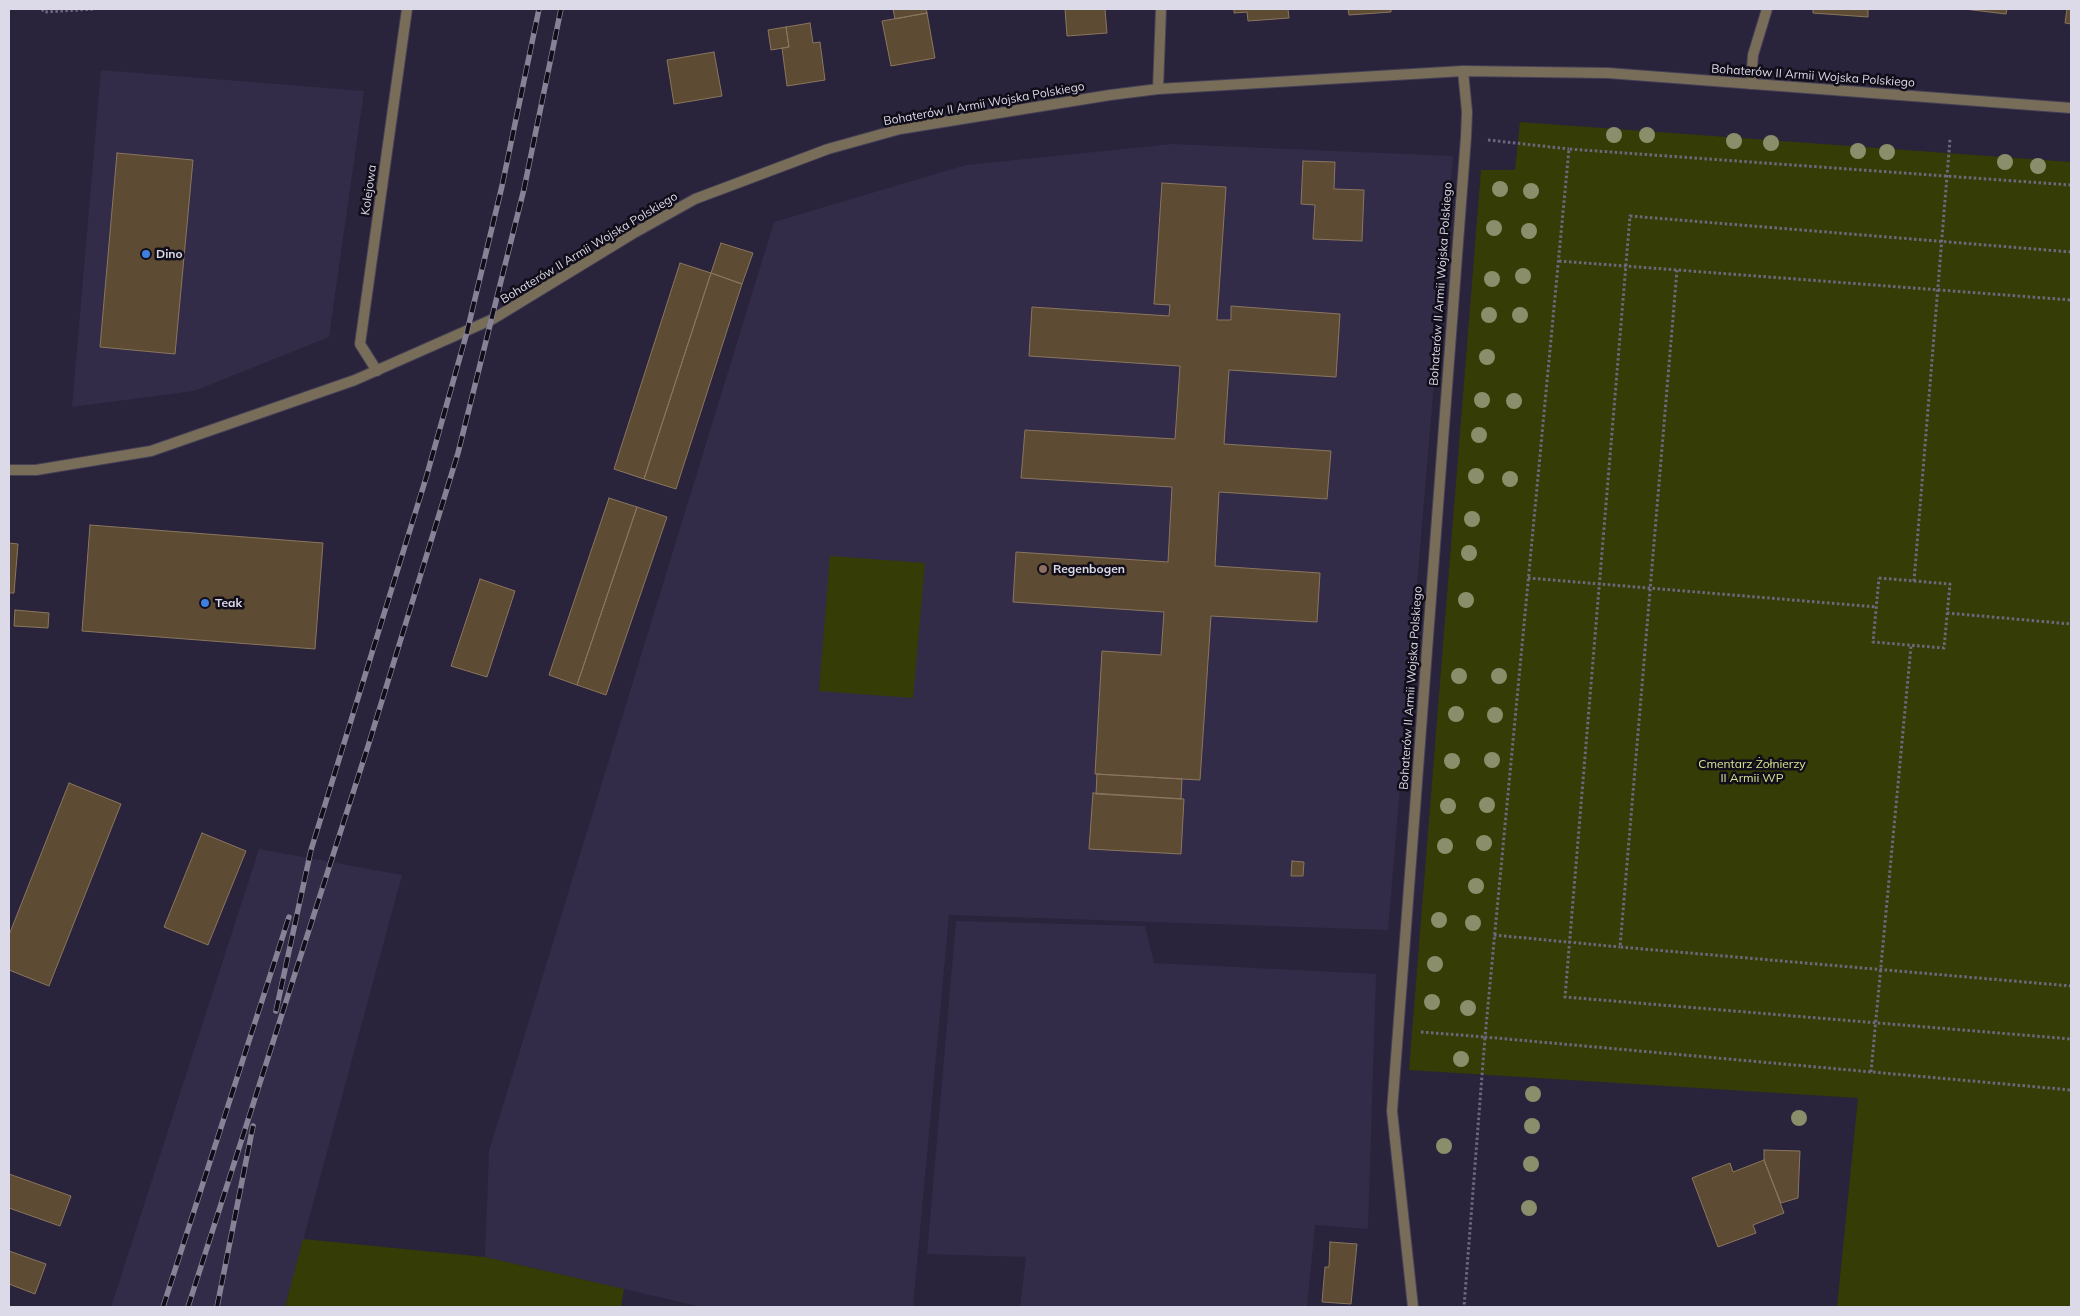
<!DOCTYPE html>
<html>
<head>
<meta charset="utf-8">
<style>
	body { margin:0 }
	#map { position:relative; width:2080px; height:1316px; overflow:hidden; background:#29233b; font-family:Mulish,sans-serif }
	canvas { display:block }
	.frame { position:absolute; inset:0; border:10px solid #dcd9e9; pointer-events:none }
</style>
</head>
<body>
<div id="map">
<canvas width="2080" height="1316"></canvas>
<div class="frame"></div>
</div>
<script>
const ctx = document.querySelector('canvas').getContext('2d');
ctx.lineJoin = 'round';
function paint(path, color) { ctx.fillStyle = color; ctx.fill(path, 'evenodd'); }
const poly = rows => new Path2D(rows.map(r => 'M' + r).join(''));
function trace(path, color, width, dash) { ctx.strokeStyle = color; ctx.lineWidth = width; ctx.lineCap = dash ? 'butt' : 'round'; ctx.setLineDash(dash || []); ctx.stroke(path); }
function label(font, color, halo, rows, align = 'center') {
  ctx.font = font + ' Mulish,sans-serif'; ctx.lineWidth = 5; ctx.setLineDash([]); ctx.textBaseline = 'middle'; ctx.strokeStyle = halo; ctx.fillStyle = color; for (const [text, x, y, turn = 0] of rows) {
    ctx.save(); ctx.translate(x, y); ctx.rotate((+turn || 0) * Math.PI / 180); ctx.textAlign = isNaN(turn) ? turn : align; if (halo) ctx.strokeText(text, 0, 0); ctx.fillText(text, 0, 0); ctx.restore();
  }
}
paint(poly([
	[101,70,364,91,329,337,194,391,72,407],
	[1172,144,1453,156,1388,930,949,915,913,1307,702,1307,485,1257,489,1151,774,222,966,165],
	[259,849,402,875,285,1307,111,1307],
	[956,921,1145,926,1154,963,1376,974,1368,1229,1315,1225,1307,1307,1020,1307,1026,1257,927,1254]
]), '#332c49');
paint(poly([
	[1520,122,2071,162,2071,1307,1837,1307,1858,1098,1409,1070,1481,170,1515,170],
	[830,556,925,563,913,698,819,691],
	[303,1239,485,1257,624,1289,621,1307,285,1307]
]), '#363c05');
const building = poly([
	[893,9,926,9,927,13,895,19,893,9],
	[1065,9,1105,9,1107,33,1067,36,1065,9],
	[1234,9,1288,9,1289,18,1248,21,1247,12,1234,13,1234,9],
	[1348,9,1391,9,1391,12,1349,15,1348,9],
	[1813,9,1868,9,1868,17,1813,13,1813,9],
	[1964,9,2007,9,2006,14,1964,9],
	[2067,9,2071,9,2071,24,2065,23,2067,9],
	[927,13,935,58,891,66,882,21,927,13],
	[810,23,813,43,820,42,825,80,787,86,782,48,789,47,786,27,810,23],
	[786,27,789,47,771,50,768,30,786,27],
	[714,52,722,96,674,104,667,60,714,52],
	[117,153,193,160,175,354,100,347,117,153],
	[1303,161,1335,162,1334,189,1364,190,1362,241,1313,239,1315,205,1301,204,1303,161],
	[1162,183,1226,187,1217,320,1231,320,1231,306,1340,314,1336,377,1229,370,1224,444,1331,451,1327,499,1219,492,1215,566,1320,573,1317,622,1211,616,1200,780,1095,774,1102,651,1161,655,1164,612,1013,602,1016,552,1168,562,1172,487,1021,478,1025,430,1175,439,1180,366,1029,356,1032,307,1169,316,1170,305,1154,304,1162,183],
	[721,243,753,253,742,284,711,273,721,243],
	[680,263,711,273,644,479,614,469,680,263],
	[711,273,742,284,676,489,644,479,711,273],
	[609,498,637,507,577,685,549,675,609,498],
	[637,507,667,517,606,695,577,685,637,507],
	[90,525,323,543,315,649,82,631,90,525],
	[9,543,18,544,14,593,9,593,9,543],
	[480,579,515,591,487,677,451,666,480,579],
	[15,610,49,613,48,628,14,626,15,610],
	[1097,774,1182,779,1181,799,1096,794,1097,774],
	[69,783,121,804,49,986,9,970,9,935,69,783],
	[1093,793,1184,799,1181,854,1089,849,1093,793],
	[202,833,246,851,208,945,164,927,202,833],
	[1292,861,1304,862,1303,876,1291,876,1292,861],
	[1764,1150,1800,1151,1798,1198,1781,1203,1764,1160,1764,1150],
	[1764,1160,1784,1213,1753,1225,1756,1233,1718,1247,1692,1178,1730,1163,1733,1172,1764,1160],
	[9,1174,71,1196,60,1226,9,1208,9,1174],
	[1330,1242,1357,1244,1351,1304,1322,1302,1325,1267,1329,1267,1330,1242],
	[9,1251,46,1264,35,1294,9,1284,9,1251]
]);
paint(building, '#5e4b34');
trace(building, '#8a765e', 1);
const minor = poly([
	[1751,84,1753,55,1767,9],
	[1158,89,1161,9],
	[377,371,360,344,407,9],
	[1413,1307,1392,1111,1466,137,1467,112,1463,71]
]);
const tertiary = poly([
	[9,470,36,470,151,451,355,380,493,319,634,233,695,199,828,149,900,129,1110,95,1158,89,1463,71,1608,73,2071,108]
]);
trace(minor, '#464057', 12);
trace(tertiary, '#464057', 12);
trace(poly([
	[42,9,44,12,95,9],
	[1488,140,1569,149],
	[2071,185,1569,149,1485,1037,2071,1090],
	[2071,252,1630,216,1565,997,2071,1039],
	[1559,261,2071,300],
	[1677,270,1620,947,2071,986],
	[1528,578,1877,607],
	[1879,578,1950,584,1944,648,1873,642,1879,578],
	[1914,581,1950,139],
	[1947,613,2071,624],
	[1494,935,1620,947],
	[1421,1032,1485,1037,1464,1307],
	[1871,1072,1911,646]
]), '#6d687d', 3, [2.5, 2.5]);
trace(minor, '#786d58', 10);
trace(tertiary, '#786d58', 10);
const rail = poly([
	[276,1011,311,850,426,478,467,332,502,186,539,9],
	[163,1307,289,917],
	[188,1307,369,743,458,453,524,189,561,9],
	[217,1307,253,1126]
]);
trace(rail, '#878296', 5.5);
trace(rail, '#110e19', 4, [11]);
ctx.fillStyle = '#8a8e6b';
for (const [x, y] of [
	[1614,135],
	[1647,135],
	[1734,141],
	[1771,143],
	[1858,151],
	[1887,152],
	[2005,162],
	[2038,166],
	[1500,189],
	[1531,191],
	[1494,228],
	[1529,231],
	[1523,276],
	[1492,279],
	[1489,315],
	[1520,315],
	[1487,357],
	[1482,400],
	[1514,401],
	[1479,435],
	[1476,476],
	[1510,479],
	[1472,519],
	[1469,553],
	[1466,600],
	[1459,676],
	[1499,676],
	[1456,714],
	[1495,715],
	[1492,760],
	[1452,761],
	[1487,805],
	[1448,806],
	[1484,843],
	[1445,846],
	[1476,886],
	[1439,920],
	[1473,923],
	[1435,964],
	[1432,1002],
	[1468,1008],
	[1461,1059],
	[1533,1094],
	[1799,1118],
	[1532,1126],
	[1444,1146],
	[1531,1164],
	[1529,1208]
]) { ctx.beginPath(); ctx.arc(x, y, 8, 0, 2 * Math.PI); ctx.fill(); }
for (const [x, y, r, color] of [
	[146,254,5,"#3f7fe0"],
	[1043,569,5,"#8d6e63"],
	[205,603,5,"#3f7fe0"]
]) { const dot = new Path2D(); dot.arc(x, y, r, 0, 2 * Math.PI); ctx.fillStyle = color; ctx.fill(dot); trace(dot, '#110e19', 2); }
label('12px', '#dcd9e9', '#110e19', [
	["Bohaterów II Armii Wojska Polskiego",1813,76,4],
	["Bohaterów II Armii Wojska Polskiego",984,104,-10],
	["Kolejowa",369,190,-82],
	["Bohaterów II Armii Wojska Polskiego",589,248,-31],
	["Bohaterów II Armii Wojska Polskiego",1441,284,-86],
	["Bohaterów II Armii Wojska Polskiego",1411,688,-86]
]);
label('bold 12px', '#dcd9e9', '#110e19', [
	["Dino",156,254],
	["Regenbogen",1053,569],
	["Teak",215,603]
], 'left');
label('12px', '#d9e593', '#110e19', [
	["Cmentarz Żołnierzy",1752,764],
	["II Armii WP",1752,778]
]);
</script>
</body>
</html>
